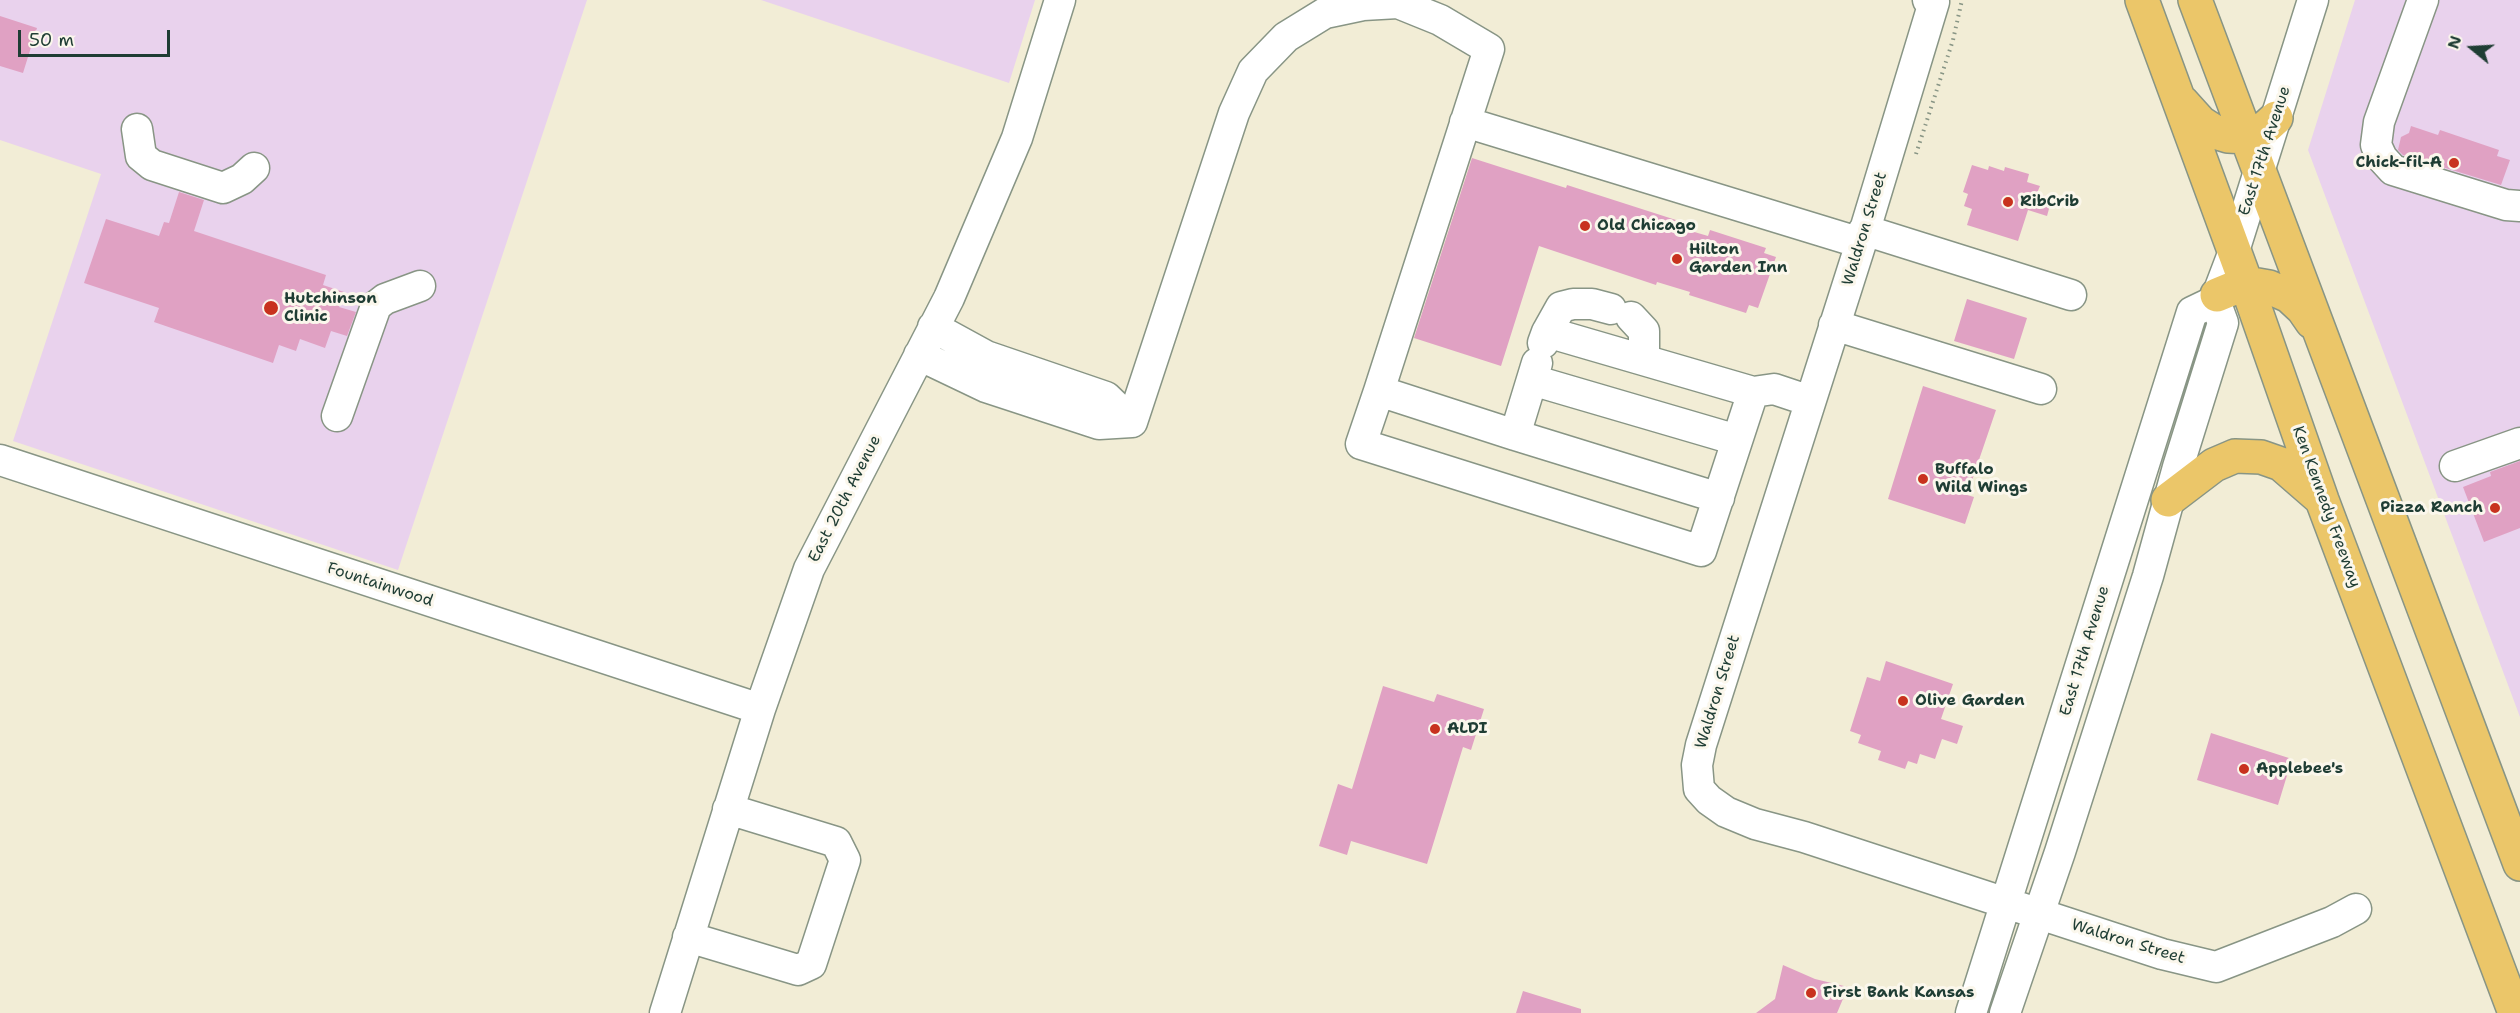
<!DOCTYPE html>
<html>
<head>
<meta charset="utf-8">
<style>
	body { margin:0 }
	#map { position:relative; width:2520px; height:1013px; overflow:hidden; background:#f2edd6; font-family:"Shantell Sans",sans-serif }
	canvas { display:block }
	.north { position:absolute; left:2442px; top:18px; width:60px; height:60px; -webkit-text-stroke:4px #fbf7ec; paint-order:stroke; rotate:288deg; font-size:16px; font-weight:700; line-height:24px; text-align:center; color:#1f3d34 }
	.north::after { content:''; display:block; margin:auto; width:21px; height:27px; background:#1f3d34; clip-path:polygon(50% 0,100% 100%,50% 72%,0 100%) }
	.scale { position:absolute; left:18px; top:30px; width:152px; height:27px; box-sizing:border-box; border:3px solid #1f3d34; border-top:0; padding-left:8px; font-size:18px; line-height:21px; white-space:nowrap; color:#1f3d34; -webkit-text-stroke:4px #fbf7ec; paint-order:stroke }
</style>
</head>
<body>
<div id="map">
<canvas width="2520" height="1013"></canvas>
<div class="north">N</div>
<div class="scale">50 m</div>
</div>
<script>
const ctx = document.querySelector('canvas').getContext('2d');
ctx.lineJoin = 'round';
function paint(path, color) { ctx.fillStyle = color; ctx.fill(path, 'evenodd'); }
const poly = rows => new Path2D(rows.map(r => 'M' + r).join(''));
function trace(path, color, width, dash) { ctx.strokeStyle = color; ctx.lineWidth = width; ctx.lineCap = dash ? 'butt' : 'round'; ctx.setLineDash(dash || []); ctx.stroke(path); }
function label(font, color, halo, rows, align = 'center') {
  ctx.font = font + ' "Shantell Sans",sans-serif'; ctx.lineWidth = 6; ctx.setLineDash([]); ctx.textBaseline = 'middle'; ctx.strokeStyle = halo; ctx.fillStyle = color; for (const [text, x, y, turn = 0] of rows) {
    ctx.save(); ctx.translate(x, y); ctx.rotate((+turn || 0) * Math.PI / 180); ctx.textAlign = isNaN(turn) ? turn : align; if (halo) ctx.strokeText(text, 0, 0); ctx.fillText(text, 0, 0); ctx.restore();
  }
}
paint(poly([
	[0,0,587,0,398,570,13,441,101,174,0,140],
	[761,0,1035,0,1009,83],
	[2355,0,2520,0,2520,717,2308,150]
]), '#e9d2ed');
paint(poly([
	[0,16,37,28,23,73,0,66],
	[2411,126,2438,135,2440,130,2499,150,2497,156,2510,160,2501,185,2403,155,2398,150,2401,137,2409,133],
	[1472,158,1566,188,1567,185,1676,220,1674,226,1708,236,1710,230,1766,248,1764,253,1776,257,1758,308,1749,305,1746,313,1689,295,1690,292,1657,282,1656,285,1539,246,1501,366,1414,338],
	[1972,165,1988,170,1989,166,2004,171,2005,167,2029,174,2027,182,2040,186,2037,193,2052,198,2047,216,2028,210,2018,241,1967,225,1972,209,1964,206,1968,194,1963,192],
	[179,192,204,200,194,231,326,275,323,285,344,292,339,307,356,312,347,336,331,331,325,348,300,339,296,351,279,345,273,363,154,322,159,308,84,283,106,219,159,236,164,222,169,223],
	[1967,299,2027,318,2014,359,1954,341],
	[1923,386,1996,410,1967,495,1974,497,1965,524,1888,499],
	[2520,461,2520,528,2484,542,2463,487,2491,476,2490,472],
	[1886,661,1953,684,1941,719,1963,726,1957,744,1942,739,1935,759,1920,754,1917,764,1908,761,1905,769,1878,760,1881,751,1858,743,1861,735,1850,731,1867,677,1880,681],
	[1383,686,1434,702,1437,694,1484,709,1471,750,1463,747,1427,864,1351,841,1347,855,1319,846,1338,784,1352,789],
	[2211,733,2292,759,2278,805,2197,780],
	[1783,965,1815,979,1848,987,1837,1013,1756,1013,1775,999],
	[1523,991,1581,1009,1581,1013,1516,1013]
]), '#e0a1c3');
const minor = poly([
	[1928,0,1934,2,1861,243,1701,745,1697,765,1699,789,1709,800,1726,812,1755,824,1804,837,2162,954,2216,967,2332,922,2356,909],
	[2423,0,2379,122,2376,145,2382,158,2393,170,2506,205,2520,206],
	[1465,122,1861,243],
	[137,129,141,156,152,165,223,188,242,179,254,168],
	[1864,230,2071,295],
	[1631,317,1644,331,1644,359],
	[1834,325,2041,389],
	[1547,332,1561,307,1573,304,1592,304,1611,309],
	[1543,343,1547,332,1753,392,1774,389,1810,401],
	[919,355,986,387,1099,424,1132,422,1106,397,986,356,933,327],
	[1532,380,1737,440],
	[1379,391,1361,444,1701,551,1753,392],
	[337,416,376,306,385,299,420,286],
	[1132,422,1234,113,1253,71,1286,37,1325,13,1363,5,1398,3,1440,20,1489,49,1379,391,1515,435,1537,363],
	[1515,435,1719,498],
	[0,460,760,709],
	[2455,466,2520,443],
	[688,937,798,970,811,964,845,860,836,842,728,809],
	[665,1013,760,709,809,569,949,298,1017,138,1060,0],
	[1971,1013,2192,312,2215,301],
	[2005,1013,2060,852,2148,576,2178,467,2223,323,2215,301,2234,251,2313,0]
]);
const highway = poly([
	[2142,0,2246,283,2322,500,2515,1013],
	[2195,0,2520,864],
	[2182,102,2201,123,2215,132,2228,136,2247,137,2266,127,2276,118],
	[2217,295,2246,283,2269,287,2289,296,2303,309,2312,322],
	[2168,500,2214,465,2235,456,2261,457,2281,464,2319,497]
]);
trace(minor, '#889585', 33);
trace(highway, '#889585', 36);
trace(poly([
	[1916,154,1953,40,1962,0]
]), '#889585', 4, [1.5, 4.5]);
trace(minor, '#fff', 30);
trace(highway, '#ebc669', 33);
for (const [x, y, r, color] of [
	[2454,163,6,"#c8321e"],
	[2008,202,6,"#c8321e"],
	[1585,226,6,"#c8321e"],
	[1677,259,6,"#c8321e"],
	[271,308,8,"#c8321e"],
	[1923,479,6,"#c8321e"],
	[2495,508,6,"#c8321e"],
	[1903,701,6,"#c8321e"],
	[1435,729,6,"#c8321e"],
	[2244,769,6,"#c8321e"],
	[1811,993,6,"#c8321e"]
]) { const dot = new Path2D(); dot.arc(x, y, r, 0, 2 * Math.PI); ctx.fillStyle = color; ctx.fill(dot); trace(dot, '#fbf7ec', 2); }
label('16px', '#1f3d34', '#fbf7ec', [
	["East 17th Avenue",2265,151,-72],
	["Waldron Street",1865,229,-73],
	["East 20th Avenue",845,499,-63],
	["Ken Kennedy Freeway",2326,507,70],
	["Fountainwood",380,585,18],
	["East 17th Avenue",2085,651,-73],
	["Waldron Street",1718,692,-73],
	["Waldron Street",2128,942,17]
]);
label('bold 16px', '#1f3d34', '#fbf7ec', [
	["Chick-fil-A",2442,163,"right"],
	["RibCrib",2020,202],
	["Old Chicago",1597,226],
	["Hilton",1689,250],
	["Garden Inn",1689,268],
	["Hutchinson",284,299],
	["Clinic",284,317],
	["Buffalo",1935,470],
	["Wild Wings",1935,488],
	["Pizza Ranch",2483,508,"right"],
	["Olive Garden",1915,701],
	["ALDI",1447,729],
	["Applebee's",2256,769],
	["First Bank Kansas",1823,993]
], 'left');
</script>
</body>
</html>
